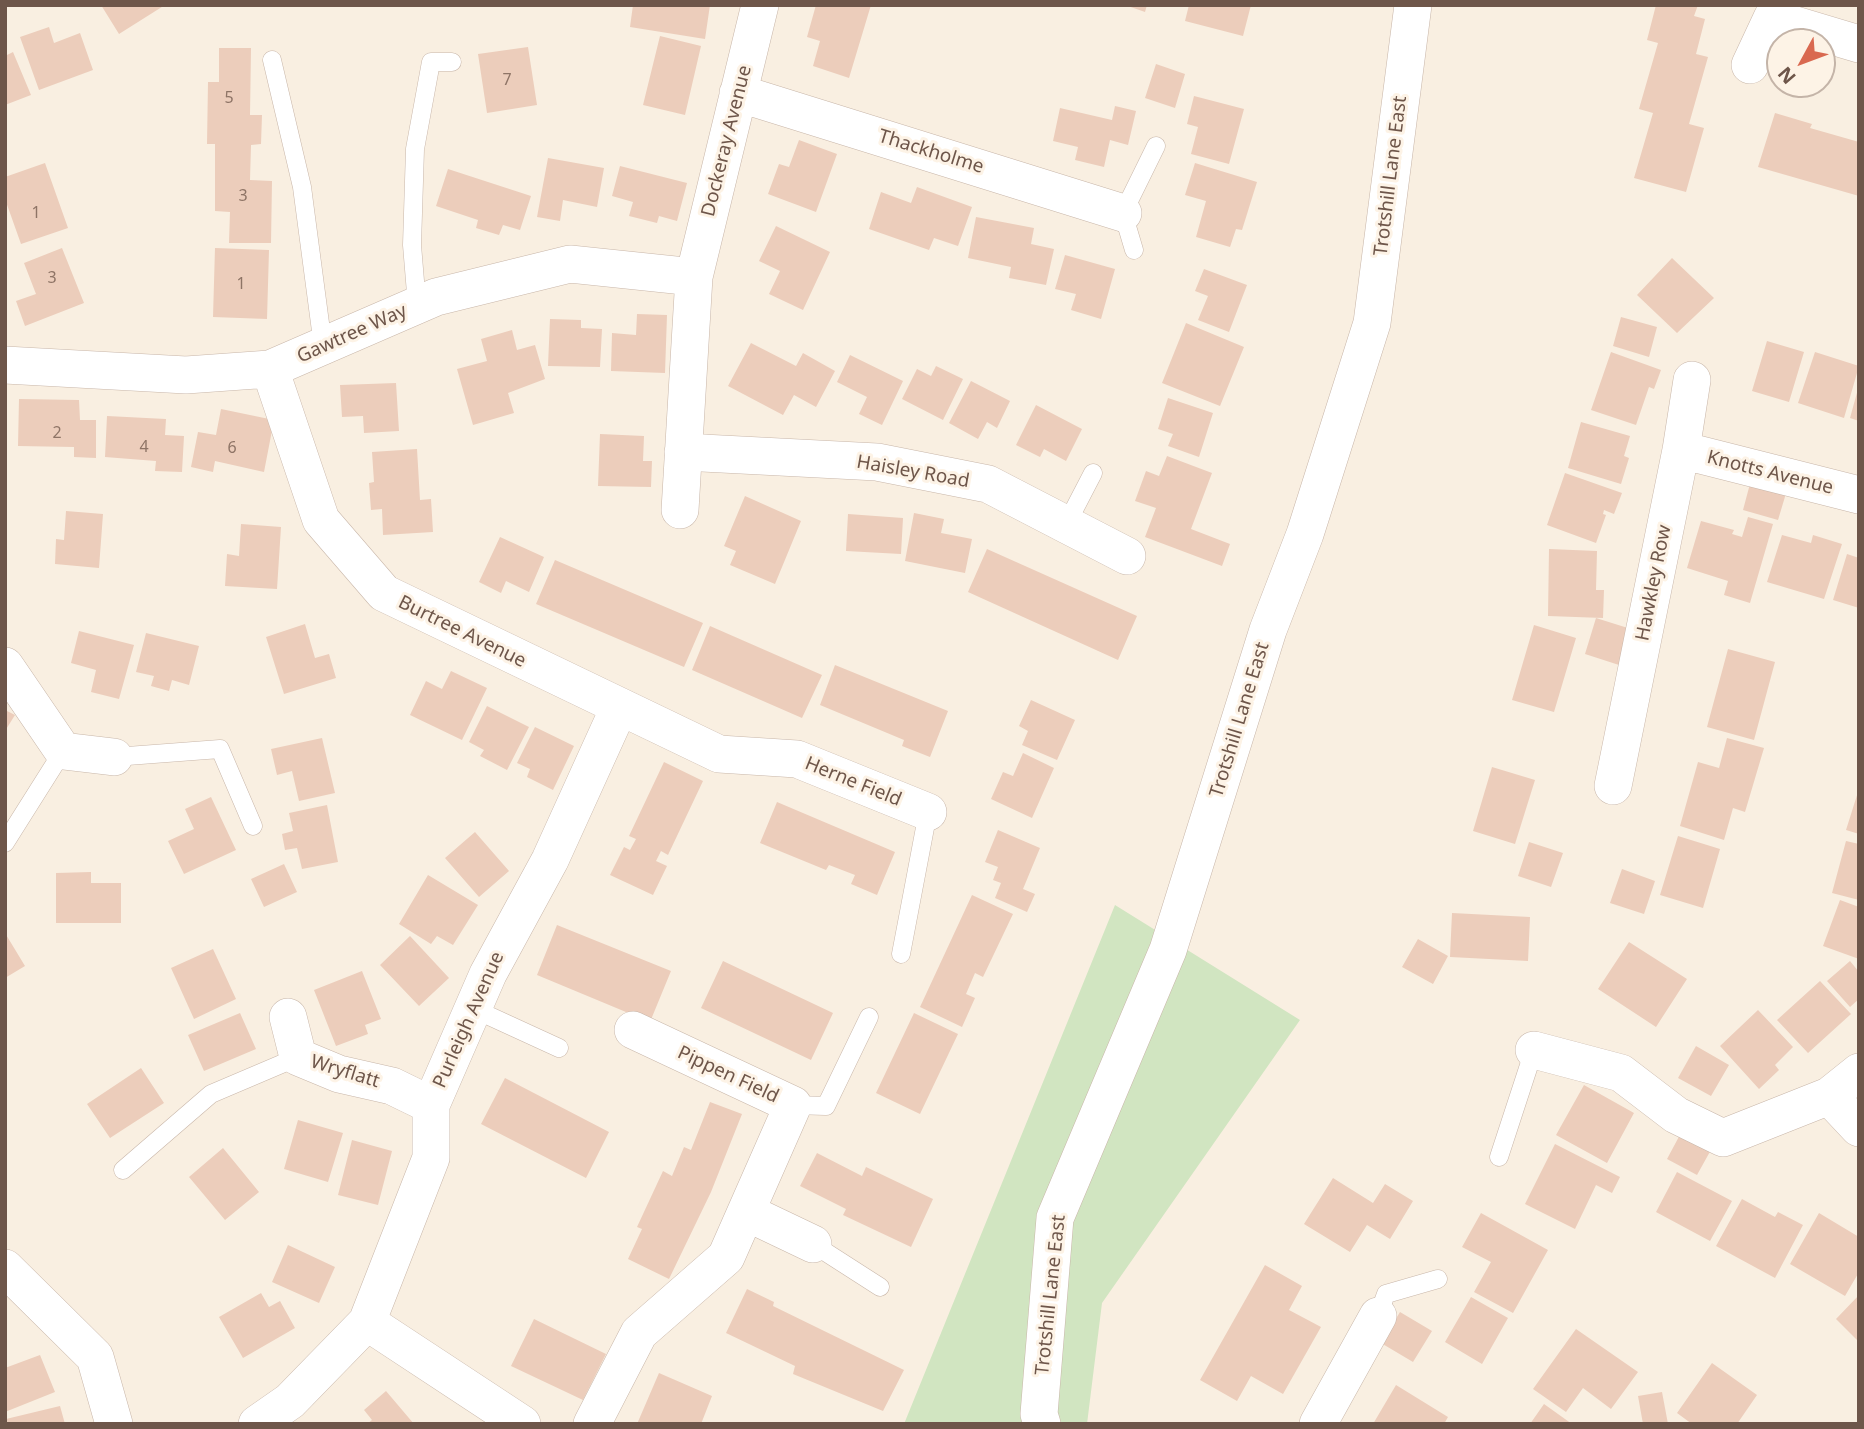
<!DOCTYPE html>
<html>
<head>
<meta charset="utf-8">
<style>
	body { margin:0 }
	#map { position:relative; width:1864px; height:1429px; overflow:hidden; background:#f9efe1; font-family:"Noto Sans",sans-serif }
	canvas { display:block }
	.frame { position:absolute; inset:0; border:7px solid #6e564a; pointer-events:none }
	.north { position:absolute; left:1766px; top:28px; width:70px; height:70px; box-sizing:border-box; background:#fdf3e6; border:2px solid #c4b4a8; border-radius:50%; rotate:229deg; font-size:19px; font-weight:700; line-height:28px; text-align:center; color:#6e564a }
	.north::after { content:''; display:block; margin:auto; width:24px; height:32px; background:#d96950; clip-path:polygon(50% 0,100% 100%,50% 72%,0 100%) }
</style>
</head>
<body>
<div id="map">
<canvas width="1864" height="1429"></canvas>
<div class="frame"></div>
<div class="north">N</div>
</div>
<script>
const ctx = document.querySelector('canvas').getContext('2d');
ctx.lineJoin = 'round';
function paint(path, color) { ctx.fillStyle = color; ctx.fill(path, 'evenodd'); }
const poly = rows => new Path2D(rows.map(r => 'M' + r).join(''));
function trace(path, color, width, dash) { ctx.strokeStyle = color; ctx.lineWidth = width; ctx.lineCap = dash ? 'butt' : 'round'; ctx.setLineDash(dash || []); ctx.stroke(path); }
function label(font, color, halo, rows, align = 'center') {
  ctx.font = font + ' "Noto Sans",sans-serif'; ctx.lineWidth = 6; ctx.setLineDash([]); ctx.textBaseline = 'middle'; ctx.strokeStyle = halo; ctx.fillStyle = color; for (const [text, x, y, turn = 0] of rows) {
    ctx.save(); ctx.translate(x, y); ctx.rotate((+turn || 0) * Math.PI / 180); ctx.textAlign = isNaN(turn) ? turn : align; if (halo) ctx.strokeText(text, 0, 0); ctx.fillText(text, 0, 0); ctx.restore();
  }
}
paint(poly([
	[1115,905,1300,1020,1102,1303,1087,1424,904,1424]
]), '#d1e5c1');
paint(poly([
	[101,5,165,5,119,34],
	[633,5,710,5,705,39,630,27],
	[816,5,871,5,849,78,813,66,820,41,807,37],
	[1125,5,1147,5,1145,12],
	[1189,5,1251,5,1243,36,1185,21],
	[1656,5,1698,5,1694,16,1705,19,1696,54,1708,57,1689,124,1704,128,1686,192,1634,178,1653,113,1639,109,1658,43,1647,40],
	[49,27,54,43,80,33,93,70,39,90,20,37],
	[660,36,701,46,685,115,643,105],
	[528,47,537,105,487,113,478,54],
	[219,48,251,48,250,115,262,115,261,144,251,145,250,180,272,181,271,243,229,243,230,212,215,211,215,144,207,144,208,82,219,82],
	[13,52,31,95,5,105,5,56],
	[1156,64,1185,74,1175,108,1145,98],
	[1194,96,1244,109,1229,164,1191,154,1198,127,1187,124],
	[1115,106,1136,111,1128,145,1110,140,1104,167,1075,160,1078,147,1053,141,1060,108,1112,120],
	[1775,113,1812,124,1810,128,1859,142,1859,196,1758,167],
	[799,140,837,154,816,212,768,194,779,164,789,167],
	[548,158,604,168,597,207,563,200,560,221,537,217],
	[45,163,68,228,21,244,5,199,5,177],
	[1195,163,1257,182,1242,230,1236,229,1230,247,1196,237,1206,201,1185,195],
	[620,166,687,183,677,221,659,216,657,223,629,216,633,202,612,196],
	[448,169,531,196,520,230,503,225,499,235,476,228,478,220,436,206],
	[917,187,972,207,958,246,934,238,929,250,869,229,881,192,911,203],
	[976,217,1034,228,1031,244,1054,249,1046,285,1009,278,1011,267,968,258],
	[776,226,830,252,803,310,769,294,780,271,759,261],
	[62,248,84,303,25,326,16,301,36,294,24,263],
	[215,248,269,250,267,319,213,317],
	[1065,255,1115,269,1101,319,1071,310,1076,294,1055,289],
	[1672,258,1714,298,1677,333,1637,295],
	[1204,269,1247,285,1229,332,1198,320,1208,296,1195,291],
	[637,314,667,315,665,373,611,371,612,333,636,335],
	[1621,317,1657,327,1649,357,1613,346],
	[550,319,581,320,581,328,602,329,600,367,548,366],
	[1186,323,1244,347,1220,406,1162,383],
	[512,330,517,350,535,345,545,379,508,393,514,413,473,425,457,369,487,361,481,339],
	[1767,341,1804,352,1789,402,1752,391],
	[751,343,796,366,803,353,835,371,816,407,794,395,783,415,728,386],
	[1611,352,1661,370,1654,389,1649,387,1636,425,1591,410],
	[1815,352,1859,366,1844,418,1798,403],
	[850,355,903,381,882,425,859,414,867,397,837,382],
	[936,366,963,379,943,420,902,399,917,369,931,376],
	[971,381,1010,401,997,428,987,422,978,439,949,423],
	[396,383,399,431,364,433,363,416,342,417,340,385],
	[1858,389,1859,389,1859,421,1850,418],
	[1168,398,1213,413,1199,457,1168,446,1173,434,1158,429],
	[19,399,79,400,80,420,96,420,96,458,74,457,74,447,18,446],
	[1036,405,1082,429,1066,461,1044,449,1040,457,1016,445],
	[221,409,274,420,264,472,215,461,213,472,191,467,198,432,216,435],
	[107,416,166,419,165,435,184,436,182,472,155,471,156,461,105,457],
	[1581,422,1630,436,1624,456,1629,458,1621,484,1568,468],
	[600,434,644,436,643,461,652,461,651,487,598,486],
	[417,449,420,500,431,499,433,532,383,535,382,509,371,510,369,483,374,482,372,452],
	[1167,456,1212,473,1191,529,1230,544,1222,566,1145,537,1156,508,1135,501,1146,471,1159,476],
	[1565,473,1622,493,1614,514,1604,510,1603,514,1606,515,1596,543,1547,525],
	[1751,480,1787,490,1778,520,1743,510],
	[745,496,801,521,775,584,730,565,736,551,724,546],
	[66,511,103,514,99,568,55,564,56,539,64,540],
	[914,513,944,519,941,533,972,539,965,573,905,561],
	[848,514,903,518,901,554,846,551],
	[1748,517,1773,524,1750,603,1724,595,1728,581,1687,568,1701,521,1734,530,1732,534,1742,537],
	[241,524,281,527,277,589,225,586,227,554,239,556],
	[1782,535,1811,543,1813,535,1842,544,1824,599,1767,582],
	[500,537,544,557,529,592,506,581,501,593,479,582],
	[987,549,1137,616,1118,660,968,592],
	[1549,549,1597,551,1596,590,1604,590,1603,618,1548,616],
	[1847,554,1859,558,1859,608,1833,600],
	[555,560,703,623,684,667,536,604],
	[1596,618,1631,629,1619,665,1585,654],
	[305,624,315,658,329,654,336,678,284,694,266,637],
	[1534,625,1576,638,1554,712,1512,700],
	[710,626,822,675,802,718,692,670],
	[79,631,134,645,119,699,91,692,96,670,71,663],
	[146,633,199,646,189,685,172,680,169,691,151,686,154,676,136,672],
	[1728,649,1775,662,1754,740,1707,727],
	[835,665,948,711,930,757,902,746,904,740,820,705],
	[451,671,487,688,462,740,410,715,426,681,442,689],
	[1031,700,1075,720,1057,760,1022,745,1028,731,1019,726],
	[487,706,529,727,507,770,480,756,484,750,469,742],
	[5,710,15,715,5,731],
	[535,727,574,746,553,790,527,777,530,769,517,763],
	[322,738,335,793,299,801,292,771,277,775,271,749],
	[1727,738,1764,748,1745,812,1733,808,1724,840,1680,826,1698,762,1719,768],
	[1023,753,1054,768,1032,818,991,799,1003,772,1013,776],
	[664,762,703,781,668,855,661,851,656,861,667,866,653,895,610,875,624,847,630,850,636,839,629,836],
	[1492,767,1535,780,1515,844,1473,831],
	[1858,792,1859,792,1859,834,1846,830],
	[211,797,236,850,184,874,168,841,194,829,185,809],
	[777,802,895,852,877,895,851,884,855,875,829,865,826,870,760,843],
	[327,805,338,862,302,869,297,848,285,850,282,834,293,831,289,813],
	[998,830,1040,848,1023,889,1035,894,1027,912,995,898,1001,883,993,880,998,867,985,862],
	[475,832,509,871,479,897,445,858],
	[1678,836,1720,849,1703,908,1660,895],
	[1846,841,1859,844,1859,900,1832,893],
	[1529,842,1563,853,1551,887,1518,876],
	[284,864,297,892,264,907,251,879],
	[1622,869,1655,881,1644,914,1610,903],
	[91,872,91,883,121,883,121,923,56,923,56,873],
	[428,875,478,905,453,945,437,936,431,944,399,924],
	[972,895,1013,914,983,977,975,973,966,994,975,998,962,1027,920,1007],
	[1840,900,1859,907,1859,959,1823,946],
	[1452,913,1530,917,1528,961,1450,957],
	[557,925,671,971,650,1022,537,975],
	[5,933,25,966,5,978],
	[410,936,449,978,419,1006,380,965],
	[1418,939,1448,956,1433,984,1402,967],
	[1629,942,1687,979,1656,1027,1598,989],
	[213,949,236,999,194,1019,171,968],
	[723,961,833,1013,811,1060,701,1008],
	[1850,961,1859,972,1859,999,1850,1007,1827,981],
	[362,971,381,1019,365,1025,368,1034,336,1046,314,990],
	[1820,981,1851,1014,1808,1053,1777,1020],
	[1758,1010,1793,1047,1775,1065,1779,1070,1759,1089,1720,1046],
	[240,1013,256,1049,204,1071,188,1035],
	[914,1013,958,1034,920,1114,876,1093],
	[1696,1046,1729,1065,1711,1096,1678,1078],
	[141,1068,164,1103,110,1138,87,1104],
	[505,1078,609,1132,586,1178,481,1124],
	[1584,1085,1634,1113,1607,1163,1556,1135],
	[710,1102,742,1114,711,1192,669,1279,628,1259,642,1229,637,1227,663,1171,672,1176,684,1147,691,1150],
	[298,1120,343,1133,328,1182,284,1169],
	[1682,1131,1712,1148,1697,1175,1667,1159],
	[352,1140,392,1151,378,1205,338,1195],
	[1555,1144,1620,1177,1612,1193,1596,1185,1575,1229,1525,1204],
	[223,1148,259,1192,225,1220,189,1177],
	[817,1153,862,1176,866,1167,933,1199,911,1247,843,1215,846,1209,800,1186],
	[1677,1172,1732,1201,1710,1241,1656,1212],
	[1333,1178,1373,1203,1385,1184,1413,1201,1390,1239,1367,1225,1350,1252,1304,1224],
	[1742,1199,1775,1217,1778,1212,1803,1225,1775,1278,1716,1246],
	[1481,1213,1548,1250,1513,1313,1474,1292,1491,1262,1462,1247],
	[1819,1213,1859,1237,1859,1272,1845,1296,1790,1264],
	[288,1245,335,1267,319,1303,272,1282],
	[1265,1265,1302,1286,1289,1310,1321,1327,1283,1394,1251,1376,1237,1401,1200,1380],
	[747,1289,774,1302,773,1306,904,1370,883,1411,793,1374,795,1366,726,1333],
	[261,1293,269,1307,280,1301,295,1328,243,1358,219,1317],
	[1859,1295,1859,1342,1836,1319],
	[1471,1297,1508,1318,1482,1364,1445,1342],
	[1400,1312,1432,1331,1413,1362,1381,1343],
	[534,1319,606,1354,583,1400,511,1366],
	[1576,1329,1638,1372,1611,1409,1583,1388,1566,1412,1533,1389],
	[40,1355,55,1392,5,1412,5,1368],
	[1712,1363,1757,1395,1737,1424,1692,1424,1677,1413],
	[659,1373,712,1396,701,1424,637,1424],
	[1396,1385,1448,1417,1444,1424,1373,1424],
	[386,1391,414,1424,367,1424,372,1420,364,1410],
	[1662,1392,1668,1424,1643,1424,1638,1396],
	[1544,1404,1572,1424,1530,1424],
	[60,1406,65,1424,8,1424,6,1419]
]), '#eccdbb');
const service = poly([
	[272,60,302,187,323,346],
	[1134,250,1123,213,1156,146],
	[417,305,412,245,415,149,431,62,452,62],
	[1066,525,1093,473],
	[114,757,220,749,253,826],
	[5,843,63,751],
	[901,954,928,812],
	[474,1009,559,1048],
	[793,1105,826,1106,869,1017],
	[1499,1157,1534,1050],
	[123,1170,211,1094,298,1057],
	[813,1244,880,1287],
	[1378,1316,1386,1294,1438,1279]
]);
const minor = poly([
	[1750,65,1772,18,1859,44],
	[738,93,1123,213],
	[5,365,186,375,270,369,436,297,570,264,694,277],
	[270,369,321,520,384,593,719,754,797,759,928,812],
	[1681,450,1859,495],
	[683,452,877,462,988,484,1127,556],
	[680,510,694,277,760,5],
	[5,666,63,751,114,757],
	[1613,786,1681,450,1692,380],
	[288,1017,298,1057,339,1074,392,1086,431,1105],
	[1534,1050,1621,1073,1676,1115,1723,1138,1829,1096,1859,1072],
	[1829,1096,1859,1128],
	[748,1213,813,1244],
	[5,1268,95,1357,114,1424],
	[367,1322,522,1424],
	[257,1424,290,1401,367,1322,431,1158,431,1105,488,974,550,860,619,708],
	[592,1424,639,1333,726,1257,793,1105,633,1030],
	[1042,1424,1039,1414,1055,1218,1168,950,1268,630,1305,534,1372,323,1413,5],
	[1318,1424,1378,1316]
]);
trace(service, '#c8b6a9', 19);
trace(minor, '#c8b6a9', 38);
trace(service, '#fff', 18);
trace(minor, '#fff', 37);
label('16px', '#8e7466', null, [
	["7",507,80],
	["5",229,98],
	["3",243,196],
	["1",36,213],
	["3",52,278],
	["1",241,284],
	["2",57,433],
	["4",144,447],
	["6",232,448]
]);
label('19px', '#6e564a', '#fdf3e6', [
	["Dockeray Avenue",727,141,-76],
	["Thackholme",931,152,17],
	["Trotshill Lane East",1391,176,-83],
	["Gawtree Way",352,334,-24],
	["Haisley Road",913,472,10],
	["Knotts Avenue",1770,473,14],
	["Hawkley Row",1654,583,-79],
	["Burtree Avenue",462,632,26],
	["Trotshill Lane East",1240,720,-73],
	["Herne Field",853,782,22],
	["Purleigh Avenue",469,1020,-66],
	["Wryflatt",345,1072,17],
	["Pippen Field",728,1075,25],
	["Trotshill Lane East",1051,1295,-84]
]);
</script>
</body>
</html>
